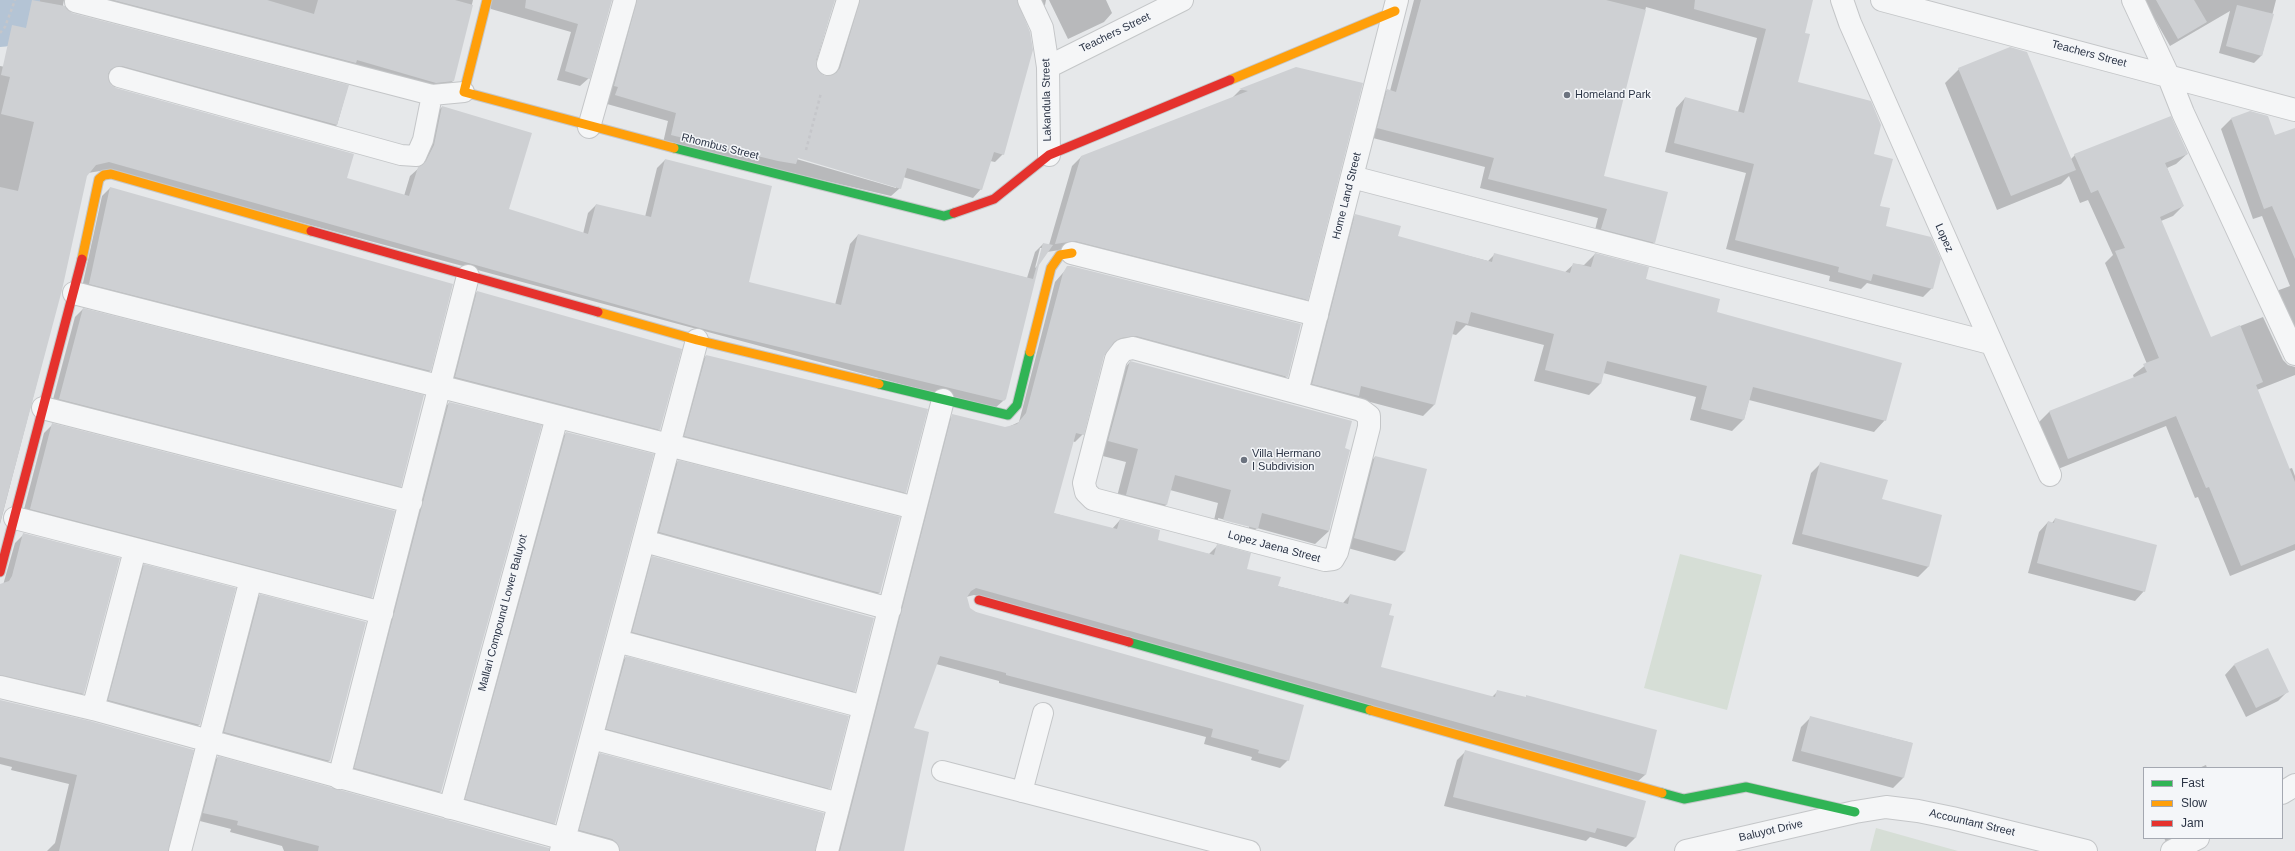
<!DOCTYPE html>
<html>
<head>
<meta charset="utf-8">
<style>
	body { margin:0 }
	#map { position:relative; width:2295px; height:851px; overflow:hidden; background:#e6e8ea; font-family:Helvetica,sans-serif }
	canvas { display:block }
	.legend { position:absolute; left:2143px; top:767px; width:140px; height:72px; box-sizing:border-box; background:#f4f6f9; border:1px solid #a4a8b1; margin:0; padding:5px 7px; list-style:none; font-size:12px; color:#2b3445 }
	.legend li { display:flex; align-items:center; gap:8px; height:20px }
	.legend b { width:20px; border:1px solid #a4a8b1 }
</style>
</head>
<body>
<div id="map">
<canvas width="2295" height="851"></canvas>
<ul class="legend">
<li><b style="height:5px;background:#30b455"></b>Fast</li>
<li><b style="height:5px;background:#ff9f0a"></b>Slow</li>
<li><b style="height:5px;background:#e5322d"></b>Jam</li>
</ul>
</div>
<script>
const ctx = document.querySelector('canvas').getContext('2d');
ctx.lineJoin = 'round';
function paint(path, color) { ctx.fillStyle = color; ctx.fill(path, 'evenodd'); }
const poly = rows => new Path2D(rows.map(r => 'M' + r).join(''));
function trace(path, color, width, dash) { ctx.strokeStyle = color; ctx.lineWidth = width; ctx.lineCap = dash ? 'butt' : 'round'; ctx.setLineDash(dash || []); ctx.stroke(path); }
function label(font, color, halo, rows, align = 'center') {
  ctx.font = font + ' Helvetica,sans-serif'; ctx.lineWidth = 3; ctx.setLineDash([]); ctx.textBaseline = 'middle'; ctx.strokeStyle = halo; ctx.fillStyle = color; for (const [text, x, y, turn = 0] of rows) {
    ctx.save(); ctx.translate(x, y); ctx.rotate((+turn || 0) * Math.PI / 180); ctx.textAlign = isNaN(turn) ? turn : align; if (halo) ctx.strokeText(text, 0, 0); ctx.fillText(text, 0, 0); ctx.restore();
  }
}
paint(poly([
	[1680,554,1762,575,1727,710,1644,688],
	[1876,828,1958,851,1870,851]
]), '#d6ded6');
paint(poly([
	[27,0,64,0,63,5,66,11,72,14,348,86,337,125,328,133,113,74,107,75,110,85,116,89,346,179,404,196,410,176,420,167,426,154,434,115,442,107,507,210,583,234,588,213,596,205,645,217,657,168,665,160,748,283,835,305,850,244,858,235,1027,278,1035,252,1043,244,1049,245,1072,166,1081,157,1231,99,1240,90,1296,68,1307,299,1298,308,1066,249,1047,252,1038,265,1003,401,994,409,106,170,88,173,86,176,61,290,0,524,0,66,11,68],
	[1040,248,1042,248,1038,265,1035,268],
	[74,0,473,0,453,81,444,89],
	[488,0,611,0,589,78,580,86,557,80,571,32,491,9],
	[626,0,834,0,815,66,818,73,824,77,832,75,852,12,849,0,1016,0,1003,154,995,162,990,161,981,189,973,198,903,177,900,188,891,196,663,143,668,121,607,104,610,95,606,94],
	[793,156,896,186,896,188,793,158],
	[1029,0,1046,0,1045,5,1037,13],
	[1049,0,1106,0,1112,13,1104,22,1068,39],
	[1414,0,1812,0,1803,34,1796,83,1873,155,1879,206,1884,226,1932,288,1923,297,1867,283,1861,289,1829,281,1830,276,1726,249,1746,173,1665,152,1676,108,1685,98,1738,112,1757,38,1646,7,1603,176,1654,242,1645,252,1593,238,1598,218,1480,188,1485,167,1369,137,1378,100,1387,90,1390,91],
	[2144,0,2276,0,2262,55,2254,63,2219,53,2230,11,2170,46],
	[1959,69,2070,160,2075,155,2187,154,2176,164,2167,168,2183,206,2173,216,2161,221,2210,338,2263,317,2283,360,2288,365,2295,367,2295,375,2257,390,2289,469,2292,468,2295,476,2295,550,2230,576,2198,497,2195,498,2166,426,2058,469,2039,422,2049,412,2134,378,2133,375,2147,364,2105,263,2113,255,2088,200,2080,203,2069,176,2061,184,1997,210,1945,83],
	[2231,119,2274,136,2295,129,2295,357,2269,300,2279,290,2290,286,2262,216,2253,219,2221,129],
	[110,188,452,285,430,371,422,379,81,292,102,196],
	[1356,215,1397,237,1488,261,1495,254,1564,273,1574,264,1584,265,1595,254,1715,313,1885,420,1874,432,1749,400,1744,419,1732,431,1690,420,1696,397,1603,373,1600,384,1589,395,1534,381,1544,345,1466,325,1456,335,1452,334,1434,405,1423,416,1355,398,1301,395,1344,226],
	[1068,267,1287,377,1279,384,1128,343,1112,345,1103,355,1083,434,1075,442,1072,441,1053,513,1112,529,1120,520,1156,541,1209,554,1217,546,1246,570,1277,586,1343,603,1350,595,1380,668,1492,697,1498,691,1525,698,1526,697,1656,731,1645,775,1637,782,974,595,966,597,969,609,1288,760,1280,768,1251,760,1252,757,1204,744,1206,737,999,683,999,681,936,664,912,729,903,851,835,851,945,423,953,416,1006,428,1019,422,1055,282],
	[477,292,659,429,652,437,448,385,470,299],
	[83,309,400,486,392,494,51,407,75,317],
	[706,356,905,492,899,499,679,442,700,362],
	[1130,362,1344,449,1329,531,1315,544,1257,528,1244,542,1211,533,1218,503,1170,490,1166,505,1153,518,1114,508,1126,462,1095,454,1117,376],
	[1218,518,1249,526,1249,528,1218,520],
	[449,403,440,792,434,798,349,774,443,409],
	[53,424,372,597,363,605,22,517,44,433],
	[566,433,554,823,548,829,460,805,560,439],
	[1375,457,1405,551,1395,561,1344,547,1365,467],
	[678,461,899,518,879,593,874,598,654,538,673,467],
	[1821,463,1881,500,1941,516,1928,567,1918,577,1792,544,1811,473],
	[2055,519,2144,591,2135,601,2028,573,2039,532,2048,522,2052,523],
	[24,534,83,694,75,702,0,684,0,585,3,585,15,543],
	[653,557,854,691,846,699,625,640,645,565],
	[144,565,234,589,199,725,192,732,102,707,137,573],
	[260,595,365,623,329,761,322,768,217,739,253,603],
	[626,657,829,788,822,795,600,736,619,664],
	[2234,665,2288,691,2278,701,2246,717,2225,675],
	[0,701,167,851,47,851,55,843,69,784,11,770,12,767,0,764],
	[1811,717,1912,743,1903,778,1893,788,1792,761,1801,727],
	[1466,751,1645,802,1635,838,1626,847,1590,837,1586,841,1444,806,1457,760],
	[600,754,815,851,610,851,573,838,593,762],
	[218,757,548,851,284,851,282,846,230,832,231,829,196,820,210,765],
	[2206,765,2207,768,2199,768],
	[2164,838,2173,838,2166,842]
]), '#0003');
trace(poly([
	[0,13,6,0]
]), '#b4c4d5', 68);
paint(poly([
	[32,0,65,6,72,13,349,85,337,125,122,66,111,69,108,74,111,85,116,88,354,154,347,178,409,196,418,167,426,161,434,145,442,106,532,133,509,209,588,234,596,204,651,217,665,159,772,186,749,282,841,305,858,234,1033,279,1043,243,1053,245,1039,265,1006,399,1004,401,700,328,109,162,96,165,87,176,62,290,0,523,0,187,18,191,34,122,1,114,10,77,1,75,12,25,26,28],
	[113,0,267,0,314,14,318,0,455,0,473,5,454,81,436,83,357,60,356,63],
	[526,0,612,0,590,79,565,71,578,24,525,8],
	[637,0,835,0,816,61,819,72,825,76,836,73,840,68,860,0,1017,0,1030,32,1033,50,1004,155,994,152,982,190,907,168,901,189,798,158,796,164,778,161,671,135,676,113,615,95,618,87,614,86],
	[1421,0,1606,0,1646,10,1604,176,1668,192,1655,243,1601,229,1607,209,1488,179,1494,158,1377,128,1387,89,1396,92],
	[1695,0,1813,0,1805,33,1810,34,1798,82,1871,101,1881,125,1874,154,1893,159,1880,206,1890,208,1886,226,1931,237,1941,259,1933,289,1873,274,1871,281,1838,272,1839,267,1735,240,1754,164,1674,143,1685,97,1744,113,1766,29,1694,9],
	[2156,0,2194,0,2207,22,2178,39],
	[2237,5,2274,14,2262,56,2226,46],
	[2010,47,2027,52,2076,170,2011,196,1958,68],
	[1296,67,1363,83,1308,300,1075,241,1055,244,1081,156,1248,91,1239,89],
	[2250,111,2268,116,2275,135,2295,128,2295,259,2272,206,2264,209,2231,118],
	[2171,116,2188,154,2165,163,2184,206,2160,217,2211,337,2240,325,2263,382,2256,385,2295,482,2295,544,2241,566,2209,487,2206,488,2176,416,2068,459,2049,411,2147,372,2143,364,2159,358,2115,251,2125,248,2098,190,2091,193,2074,154],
	[110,187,453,284,431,371,89,284],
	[1355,214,1401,226,1398,236,1492,262,1494,253,1570,273,1573,263,1591,267,1595,253,1649,267,1646,279,1720,299,1717,312,1902,363,1886,421,1753,387,1744,420,1701,409,1707,386,1607,361,1601,384,1545,370,1554,334,1471,312,1468,324,1456,321,1435,405,1361,386,1359,396,1312,384],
	[1067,266,1071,266,1301,324,1288,377,1136,336,1121,338,1114,342,1104,356,1084,435,1076,433,1054,513,1117,529,1120,519,1160,530,1158,540,1214,555,1217,544,1251,553,1247,569,1281,577,1278,586,1348,604,1350,594,1392,604,1389,615,1394,616,1381,667,1495,697,1497,690,1526,697,1526,695,1657,730,1646,775,976,588,971,591,967,597,970,608,976,612,1304,705,1289,761,1258,753,1259,750,1211,737,1213,729,1006,675,1006,673,940,656,914,728,929,732,904,851,840,851,952,414,1005,427,1017,424,1026,413,1063,273],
	[477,291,682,349,660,430,455,377],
	[83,308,424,395,401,487,59,399],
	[706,355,928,409,906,493,684,436],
	[1130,361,1352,421,1345,448,1350,450,1329,531,1262,513,1258,529,1223,520,1231,490,1175,475,1167,505,1126,495,1138,449,1108,441],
	[449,402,542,425,441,792,354,768],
	[52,423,395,511,372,598,30,509],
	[566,432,654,454,555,824,465,799],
	[1375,456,1427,469,1405,552,1354,538],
	[678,460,900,517,880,593,659,532],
	[1820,462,1888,480,1882,499,1942,515,1929,567,1802,534],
	[2055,518,2157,545,2145,592,2037,563,2048,521,2054,523],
	[23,533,120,558,84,694,0,675,0,584,9,581,12,576],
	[652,556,874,618,855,692,632,632],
	[144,564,236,588,200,725,108,700],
	[260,594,366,622,330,761,224,732],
	[2268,648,2289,692,2256,708,2234,664],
	[626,656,849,716,830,789,606,729],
	[0,700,90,721,194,750,168,851,59,851,77,775,0,757],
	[1810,716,1913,743,1904,778,1801,751],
	[1465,750,1646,801,1636,838,1597,828,1595,833,1453,797],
	[600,753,824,813,815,851,620,851,617,843,612,839,579,830],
	[218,756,549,848,549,851,318,851,319,846,237,825,238,821,203,813]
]), '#ced0d3');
const lane = poly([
	[75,2,432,95,464,92],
	[119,77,401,155,416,156,423,140,432,95],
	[942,771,1250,851],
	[1022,792,1043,713]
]);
const street = poly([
	[1029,0,1042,28,1048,67,1049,155],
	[1842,0,1850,23,2050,475],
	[1882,0,2295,110],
	[2133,0,2168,75,2183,113,2295,354],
	[828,64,848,0],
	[1048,67,1182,0],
	[589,127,625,0],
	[1352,177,1990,343],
	[1072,253,1317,315],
	[74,293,915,508],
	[1133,348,1361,410,1369,416,1369,427,1337,552,1333,559,1325,560,1093,499,1086,492,1084,483,1116,359,1123,350,1133,348],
	[1297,392,1397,0],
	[43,408,411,502],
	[15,518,382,613],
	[644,541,890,609],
	[617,641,864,707],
	[0,687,93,709,608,851],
	[93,709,135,550],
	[592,738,839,804],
	[339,778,468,276],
	[2282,793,2295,785],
	[450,808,557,417],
	[180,851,251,579],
	[561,851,697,340],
	[827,851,943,400],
	[1686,851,1855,812,1886,807,1918,811,1952,818,2086,851],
	[2172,851,2198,838]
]);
const fast = poly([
	[674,148,944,216,954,213],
	[879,384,1008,415,1017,405,1030,352],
	[1129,642,1370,710],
	[1662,793,1684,799,1746,787,1855,812]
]);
const slow = poly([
	[487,0,464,92,674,148],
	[1230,80,1395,11],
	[82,259,99,179,104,175,111,174,311,231],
	[598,312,697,340,879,384],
	[1030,352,1051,268,1060,255,1072,253],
	[1370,710,1662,793]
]);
const jam = poly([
	[954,213,994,199,1049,155,1230,80],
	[311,231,598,312],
	[0,572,82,259],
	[979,600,1129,642]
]);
trace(lane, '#c4c6c8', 22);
trace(street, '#c4c6c8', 24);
trace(fast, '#c4c6c8', 11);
trace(slow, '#c4c6c8', 11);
trace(jam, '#c4c6c8', 11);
trace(poly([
	[0,33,5,27,15,0],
	[806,150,821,93]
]), '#c5c6ca', 2.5, [3, 3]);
trace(lane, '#f5f6f7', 20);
trace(street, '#f5f6f7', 22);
trace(fast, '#30b455', 9);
trace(slow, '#ff9f0a', 9);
trace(jam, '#e5322d', 9);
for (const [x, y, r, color] of [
	[1567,95,4,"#6c737f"],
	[1244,460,4,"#6c737f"]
]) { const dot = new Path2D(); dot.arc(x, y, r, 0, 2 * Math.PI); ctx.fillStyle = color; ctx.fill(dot); trace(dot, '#f4f6f9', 1.5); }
label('11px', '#2b3445', '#f4f6f9', [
	["Teachers Street",1115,33,-26],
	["Teachers Street",2089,54,15],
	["Lakandula Street",1047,100,-91],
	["Rhombus Street",720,147,14],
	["Home Land Street",1347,196,-76],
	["Lopez",1944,238,66],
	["Lopez Jaena Street",1274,547,15],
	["Mallari Compound Lower Baluyot",503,613,-75],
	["Accountant Street",1972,823,13],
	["Baluyot Drive",1771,831,-13]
]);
label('11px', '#2b3445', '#f4f6f9', [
	["Homeland Park",1575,95],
	["Villa Hermano",1252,454],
	["I Subdivision",1252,467]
], 'left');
</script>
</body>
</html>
